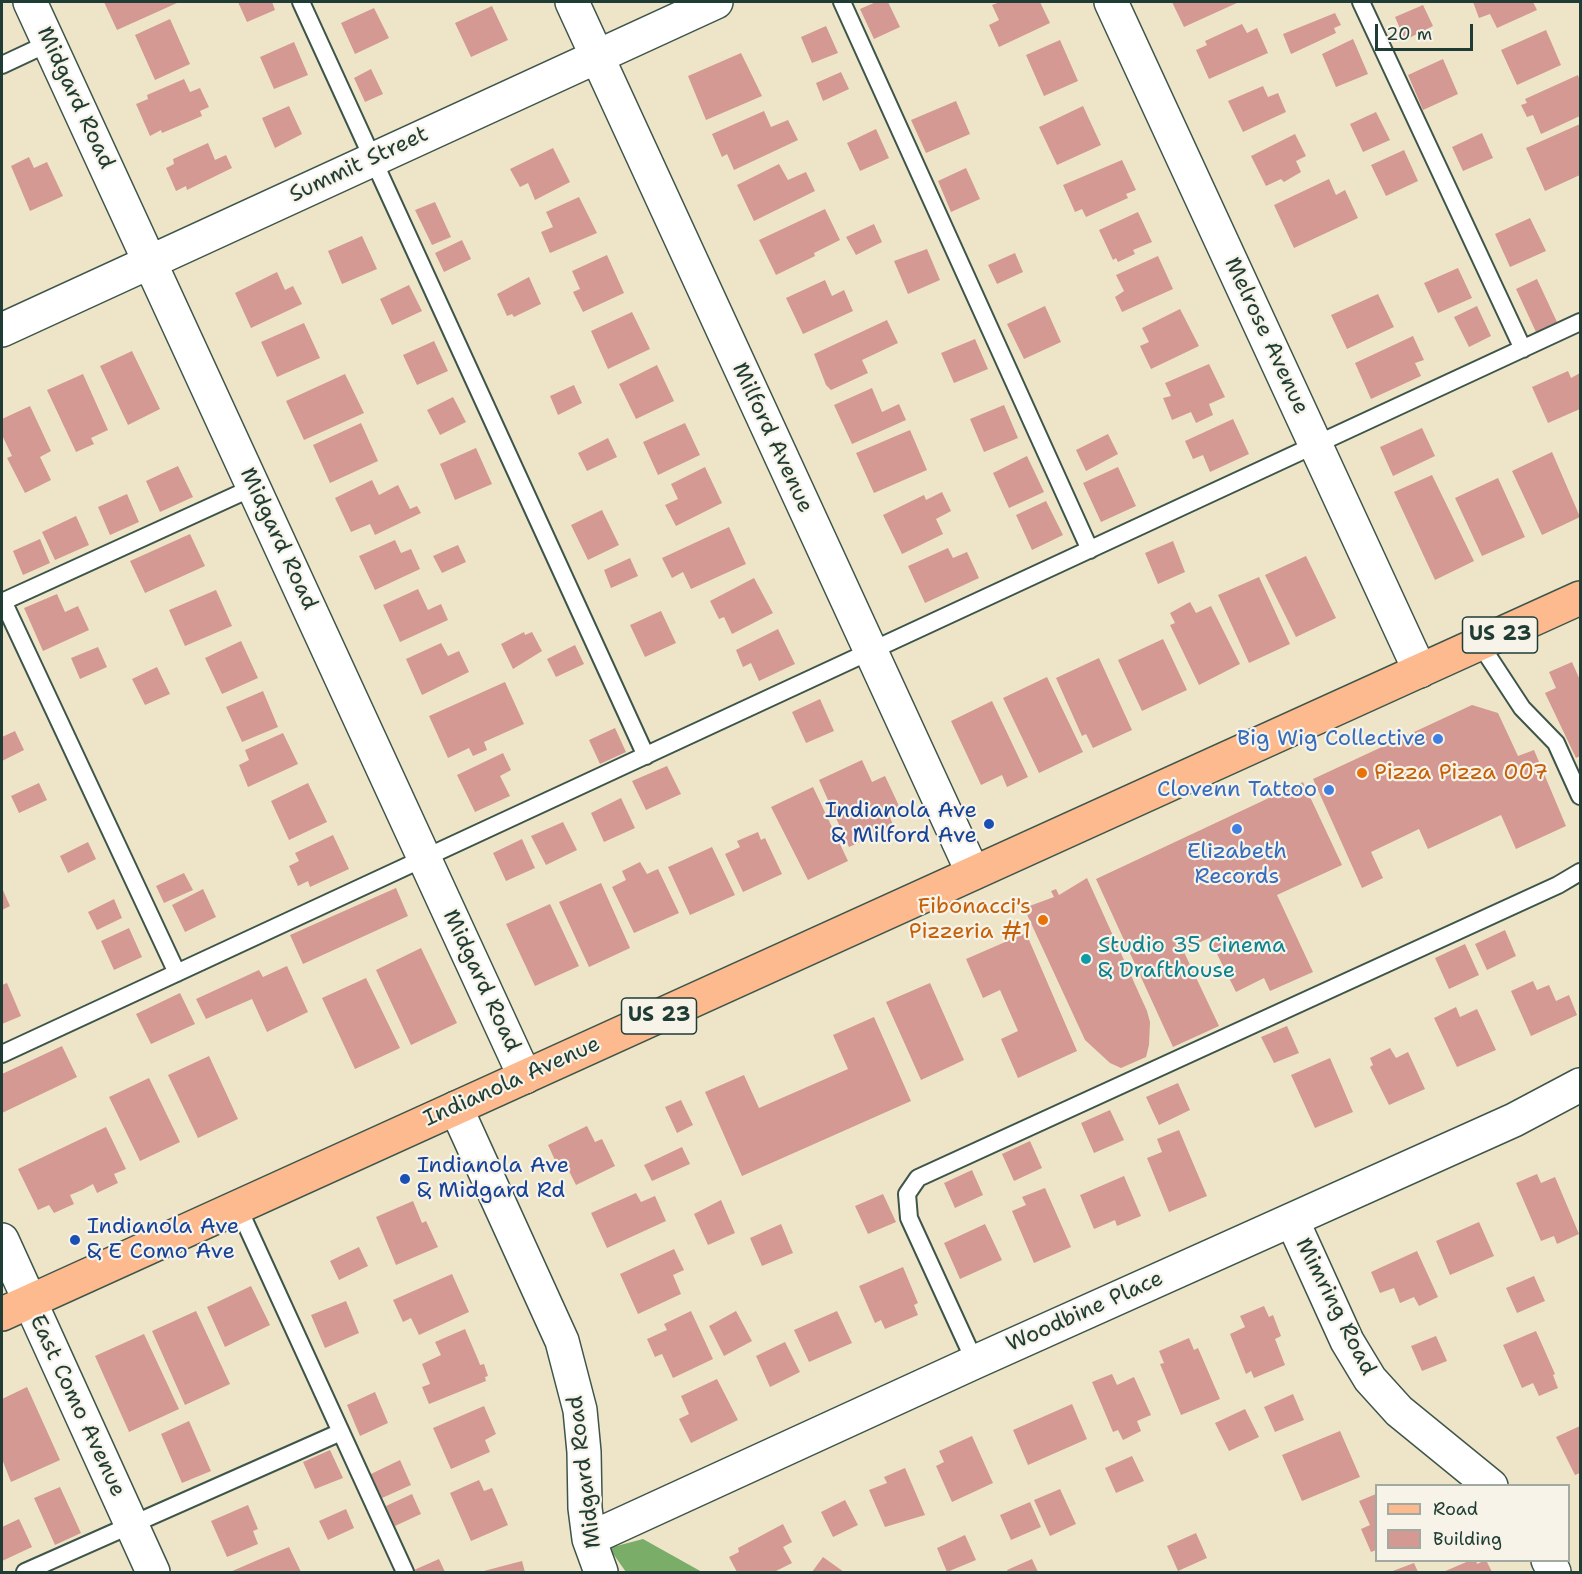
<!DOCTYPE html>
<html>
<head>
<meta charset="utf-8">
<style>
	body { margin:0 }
	#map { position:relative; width:1582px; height:1574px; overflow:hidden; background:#eee5c9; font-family:"Shantell Sans",sans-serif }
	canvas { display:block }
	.frame { position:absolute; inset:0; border:3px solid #1f3d34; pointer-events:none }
	.legend { position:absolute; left:1375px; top:1484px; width:195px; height:78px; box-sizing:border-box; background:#f7f3e8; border:2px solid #a1aaa0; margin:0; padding:8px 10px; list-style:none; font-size:18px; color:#1f3d34 }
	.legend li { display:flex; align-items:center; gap:12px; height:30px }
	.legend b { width:30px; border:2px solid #a1aaa0 }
	.scale { position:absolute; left:1375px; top:24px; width:98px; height:27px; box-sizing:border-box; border:3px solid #1f3d34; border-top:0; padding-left:8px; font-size:18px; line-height:21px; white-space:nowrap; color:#1f3d34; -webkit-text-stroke:4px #f7f3e8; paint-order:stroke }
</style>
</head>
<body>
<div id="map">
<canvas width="1582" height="1574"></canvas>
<div class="frame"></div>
<ul class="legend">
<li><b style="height:8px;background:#fcba8e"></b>Road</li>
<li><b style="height:16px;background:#d39992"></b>Building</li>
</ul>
<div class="scale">20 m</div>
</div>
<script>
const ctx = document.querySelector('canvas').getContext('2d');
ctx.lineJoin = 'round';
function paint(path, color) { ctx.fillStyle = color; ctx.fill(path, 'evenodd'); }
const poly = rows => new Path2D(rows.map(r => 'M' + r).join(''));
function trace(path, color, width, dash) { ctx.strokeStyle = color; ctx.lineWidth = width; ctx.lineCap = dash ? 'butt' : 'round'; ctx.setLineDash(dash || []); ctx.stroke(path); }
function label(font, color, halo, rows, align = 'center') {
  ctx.font = font + ' "Shantell Sans",sans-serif'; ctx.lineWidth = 4.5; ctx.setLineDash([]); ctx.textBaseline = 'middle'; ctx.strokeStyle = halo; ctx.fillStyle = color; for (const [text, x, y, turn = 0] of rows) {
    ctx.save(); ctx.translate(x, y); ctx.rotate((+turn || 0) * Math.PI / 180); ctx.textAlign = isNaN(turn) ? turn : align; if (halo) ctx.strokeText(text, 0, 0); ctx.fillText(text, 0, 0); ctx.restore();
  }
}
paint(poly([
	[643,1539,702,1572,626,1572,609,1548]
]), '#7aad68');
paint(poly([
	[104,2,176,2,177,3,117,30],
	[238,2,272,2,275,10,247,22],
	[876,2,888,2,900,27,874,39,860,9],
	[1000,2,1040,2,1050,23,999,47,989,25,999,20,992,5],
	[1172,2,1239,2,1184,27],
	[1473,2,1533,2,1537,10,1497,28,1490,14,1479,18],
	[1423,5,1433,26,1405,40,1395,17],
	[492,6,508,40,471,57,455,23],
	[374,8,389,38,355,54,341,23],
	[1335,13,1341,25,1334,28,1336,33,1291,54,1283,34],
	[170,19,190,64,155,80,135,35],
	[1242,24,1247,33,1257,28,1268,53,1209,79,1196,50,1207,45,1205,41],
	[826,26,838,53,812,63,801,37],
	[1546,30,1561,65,1517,85,1501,50],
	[1353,39,1368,74,1336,87,1322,54],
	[1060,40,1078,81,1044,96,1026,55],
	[294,42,308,75,274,89,260,57],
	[741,53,762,96,706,120,688,76],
	[1443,59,1458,94,1423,110,1408,75],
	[371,69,383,94,365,102,354,78],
	[841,72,849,89,823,101,816,83],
	[1578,75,1580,81,1580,116,1541,134,1533,115,1527,117,1521,105,1527,103,1525,99],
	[184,79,190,92,200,88,209,107,200,111,202,116,162,133,161,130,150,136,136,104,148,99,147,95],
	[1263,86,1268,97,1278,93,1286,112,1243,132,1228,101],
	[956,101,970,134,926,153,911,120],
	[289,106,302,134,275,148,262,118],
	[1083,106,1101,145,1057,165,1039,127],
	[764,111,771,127,788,120,798,140,734,170,727,154,722,157,712,134],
	[1376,112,1390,140,1363,152,1350,124],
	[1580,124,1580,175,1545,191,1526,148],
	[876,129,889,158,860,171,847,143],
	[1482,133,1493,158,1463,171,1452,147],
	[1295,134,1306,156,1296,161,1301,172,1284,182,1281,179,1266,186,1251,156],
	[208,143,215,160,226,155,232,168,187,190,186,186,176,191,166,168,174,164,173,159],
	[553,148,570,182,535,200,528,183,520,187,510,169],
	[1404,150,1418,181,1386,196,1371,165],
	[29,157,34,168,47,162,63,196,30,211,11,166],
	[1122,160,1136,190,1126,194,1128,198,1086,217,1082,209,1075,212,1063,185],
	[779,164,788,180,806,172,815,191,754,221,737,185],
	[966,168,980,199,951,212,938,181],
	[1329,179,1336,195,1345,190,1358,218,1294,248,1274,205],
	[579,197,597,233,550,253,541,232,553,227,546,212],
	[435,202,451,237,432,245,415,210],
	[825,209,840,240,814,253,815,256,776,275,759,240],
	[1138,212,1152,242,1133,250,1135,254,1118,262,1116,258,1113,260,1099,230],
	[1530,218,1546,251,1510,267,1495,234],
	[874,224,882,242,856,255,846,237],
	[362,236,377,269,342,284,328,251],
	[462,240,471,259,444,272,435,253],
	[927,249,940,280,908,294,894,261],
	[1015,253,1023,272,997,284,988,265],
	[607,255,624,293,583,312,573,292,580,289,572,271],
	[1158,256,1173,289,1122,312,1115,297,1124,291,1116,275],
	[1458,268,1472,298,1438,313,1424,283],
	[277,272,285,290,293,286,302,304,251,328,235,293],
	[529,277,541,304,514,317,512,314,507,316,497,294],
	[1537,279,1557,322,1536,332,1516,289],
	[825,280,832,296,844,290,853,311,803,334,786,298],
	[409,285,422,311,392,325,380,299],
	[1378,294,1394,327,1347,349,1331,315],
	[1045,306,1061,342,1024,359,1007,324],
	[1477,306,1491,336,1469,347,1454,317],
	[1180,309,1199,346,1151,369,1140,346,1149,342,1142,328],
	[632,312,650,349,608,369,591,331],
	[887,320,898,343,862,360,868,373,831,390,826,385,814,354],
	[304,323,320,358,277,377,261,342],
	[1413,336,1424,360,1415,363,1421,376,1371,399,1355,363],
	[975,339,988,369,954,383,941,353],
	[434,341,448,371,417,385,403,355],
	[132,351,160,409,128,425,100,366],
	[1209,364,1225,397,1209,404,1213,415,1196,423,1191,412,1172,420,1163,398,1171,396,1165,383],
	[657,365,674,401,636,419,619,384],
	[1568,371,1571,378,1580,373,1580,409,1548,423,1532,387],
	[83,374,108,430,91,438,94,444,76,452,47,390],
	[345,374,364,413,304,440,286,401],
	[574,385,582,403,558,415,550,396],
	[872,388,882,412,899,404,906,420,852,444,834,405],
	[453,397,466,422,440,435,427,410],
	[1004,405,1018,438,984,452,970,419],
	[30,406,51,451,40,457,51,480,25,493,7,458,12,456,2,435,2,419],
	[1233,419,1249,454,1210,472,1203,455,1193,459,1185,441],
	[361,423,378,461,330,483,313,445],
	[685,423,700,455,658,475,643,442],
	[1422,428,1435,456,1393,476,1380,447],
	[910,430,927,470,874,493,856,453],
	[1108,434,1118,454,1086,471,1076,450],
	[608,438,617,457,587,471,578,453],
	[476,448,492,484,455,500,440,464],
	[1552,452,1580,517,1542,535,1512,471],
	[1027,456,1044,492,1009,508,993,473],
	[178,466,193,497,160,512,146,481],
	[705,467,722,503,676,526,665,505,678,499,671,484],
	[1118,467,1136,506,1101,522,1083,483],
	[1432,475,1474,561,1435,580,1394,492],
	[1498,478,1525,537,1482,556,1455,498],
	[372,480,379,495,398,485,410,509,417,506,421,513,375,535,370,524,351,532,335,498],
	[942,492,951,511,936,519,943,534,902,554,883,515,924,495,926,500],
	[127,494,139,522,110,535,98,507],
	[1046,501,1063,535,1032,550,1016,515],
	[602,510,619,545,588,560,571,525],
	[76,516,89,545,55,560,42,532],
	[729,527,746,564,691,589,683,572,672,578,662,558],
	[190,534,205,566,145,593,130,561],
	[40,539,50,563,23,575,13,551],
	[395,540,401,553,411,549,420,569,375,590,359,556],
	[1173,541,1185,572,1158,584,1145,553],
	[458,545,466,562,442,573,433,556],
	[948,548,953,558,967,552,979,578,925,603,908,566],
	[1306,556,1336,618,1296,637,1265,575],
	[630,558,638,576,611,588,604,570],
	[1259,577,1290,644,1249,663,1218,595],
	[754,578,773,613,732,634,724,617,719,619,710,601],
	[418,589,428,610,441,604,448,620,400,642,383,605],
	[216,590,232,626,185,646,169,610],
	[57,594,65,612,78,606,89,630,43,651,24,608],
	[1190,602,1196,613,1211,606,1240,664,1199,685,1170,625,1175,623,1170,613],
	[661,611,676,643,645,657,630,625],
	[778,629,795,664,759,681,751,663,743,667,736,650],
	[524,632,525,635,532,632,542,651,513,669,501,644],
	[1163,639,1187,690,1142,711,1118,660],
	[241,641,258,678,222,694,205,658],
	[441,643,448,656,459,651,469,672,422,695,406,659],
	[575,645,584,664,556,677,547,659],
	[98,647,107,667,80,679,71,658],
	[1099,658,1132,730,1093,748,1086,734,1082,736,1056,678],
	[1572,662,1580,680,1580,756,1576,758,1545,693,1556,688,1549,672],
	[157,667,170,694,145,705,132,679],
	[1047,677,1083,752,1039,773,1003,698],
	[505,682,524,724,484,742,487,750,473,756,469,748,448,758,429,716],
	[263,691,278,727,242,742,226,707],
	[820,699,834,731,806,743,792,712],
	[992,701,1028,777,1007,787,1002,775,981,785,951,721],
	[1472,705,1498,713,1518,756,1534,750,1566,826,1516,849,1501,815,1428,849,1419,829,1371,852,1383,878,1362,888,1313,779],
	[615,728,626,752,600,764,589,740],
	[15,731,24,750,2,761,2,737],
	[283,733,298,764,248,787,239,765,249,760,245,750],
	[503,753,511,770,500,776,510,796,475,812,457,775],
	[862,760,872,782,885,776,900,808,888,813,894,827,849,847,819,780],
	[667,766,681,794,646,810,632,781],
	[1303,782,1342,865,1277,895,1313,972,1270,991,1264,978,1236,992,1209,938,1183,950,1219,1026,1173,1047,1096,879],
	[39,783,47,800,19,813,11,796],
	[308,783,327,822,289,840,271,801],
	[813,787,848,861,808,880,771,807],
	[621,798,635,828,604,842,591,813],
	[563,822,577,850,546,865,531,836],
	[758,832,761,840,765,838,782,874,743,892,725,854,740,847,737,841],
	[333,835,349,869,310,887,308,881,298,886,289,866,299,861,295,853],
	[522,839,535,868,506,881,493,853],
	[88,842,96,859,68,873,60,856],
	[712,847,735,895,690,915,668,867],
	[640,862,647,874,658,869,679,913,634,933,612,887,626,880,622,871],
	[184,873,193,890,164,903,156,886],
	[1087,878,1147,1011,1150,1022,1149,1045,1146,1057,1121,1068,1110,1063,1085,1040,1024,908,1054,897,1051,891,1056,889,1059,895],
	[601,883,630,948,589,967,559,902],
	[2,888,10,906,2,910],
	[396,888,408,916,303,964,290,935],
	[203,889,216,917,185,932,172,905],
	[114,899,122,918,97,930,88,912],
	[550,904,579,966,535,986,506,924],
	[129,928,142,957,114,970,101,941],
	[1505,930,1516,956,1487,970,1475,944],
	[1026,933,1077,1051,1018,1078,1001,1039,1018,1031,1000,990,983,998,966,959],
	[1465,944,1479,975,1449,989,1435,958],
	[421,948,457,1023,411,1045,376,970],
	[287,966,308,1012,267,1032,252,999,206,1019,196,999,259,970,263,977],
	[366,978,400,1048,355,1069,322,998],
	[1533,981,1537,990,1549,985,1556,1001,1569,995,1577,1015,1531,1036,1511,991],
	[7,983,21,1016,2,1024,2,985],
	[930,983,964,1060,921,1080,886,1002],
	[180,993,195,1024,151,1044,136,1014],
	[1456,1007,1460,1017,1477,1009,1496,1050,1457,1067,1434,1018],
	[874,1017,911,1101,742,1176,705,1092,744,1075,759,1108,848,1069,833,1035],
	[1287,1026,1299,1053,1274,1063,1261,1037],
	[62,1046,77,1077,2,1113,2,1074],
	[1390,1048,1396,1058,1408,1052,1425,1089,1389,1105,1370,1067,1373,1065,1370,1058],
	[209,1056,238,1119,198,1138,168,1075],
	[1330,1058,1353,1112,1315,1128,1291,1075],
	[149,1078,180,1142,140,1161,109,1097],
	[1178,1083,1190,1110,1159,1125,1146,1097],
	[681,1100,693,1125,677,1133,665,1107],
	[1110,1110,1124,1140,1094,1153,1081,1123],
	[587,1126,595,1142,602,1139,615,1166,576,1185,567,1167,560,1171,548,1145],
	[106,1127,126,1169,114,1174,118,1183,97,1193,93,1184,82,1190,70,1195,74,1204,54,1213,49,1205,38,1210,18,1169],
	[1179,1130,1207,1196,1169,1212,1147,1158,1162,1152,1157,1139],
	[1030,1141,1042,1168,1014,1181,1002,1154],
	[682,1147,690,1164,652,1181,644,1165],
	[972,1170,983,1195,955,1208,944,1183],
	[1537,1174,1541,1183,1555,1177,1579,1234,1557,1244,1554,1236,1541,1241,1516,1183],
	[1124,1176,1141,1216,1117,1226,1115,1220,1094,1229,1080,1195],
	[1045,1188,1071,1247,1034,1263,1012,1211,1026,1205,1022,1197],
	[636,1193,641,1202,655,1196,666,1221,607,1248,591,1213],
	[883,1194,896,1222,868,1234,855,1206],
	[721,1200,735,1233,708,1245,694,1214],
	[413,1201,422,1223,426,1221,438,1247,396,1265,376,1217],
	[1479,1222,1494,1256,1450,1275,1436,1241],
	[781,1224,793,1253,762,1266,750,1238],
	[985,1224,1002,1260,960,1279,944,1243],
	[359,1247,368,1266,339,1280,330,1261],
	[674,1249,684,1270,673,1275,681,1294,638,1314,620,1274],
	[1417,1251,1438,1297,1419,1306,1414,1297,1400,1303,1394,1288,1380,1293,1371,1272],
	[903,1267,918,1303,914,1305,918,1315,885,1329,881,1320,875,1323,859,1286],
	[452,1274,469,1312,419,1335,411,1318,403,1322,393,1300],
	[1534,1276,1545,1301,1517,1313,1506,1288],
	[251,1286,270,1325,225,1347,207,1307],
	[346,1301,359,1333,325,1348,311,1315],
	[1264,1306,1269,1317,1273,1315,1281,1336,1275,1339,1285,1365,1254,1378,1251,1371,1246,1374,1230,1334,1245,1327,1240,1316],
	[196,1311,230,1384,185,1405,152,1331],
	[691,1311,713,1359,673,1378,662,1354,655,1357,647,1339,667,1330,664,1324],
	[736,1311,752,1341,724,1356,709,1326],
	[837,1311,852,1343,809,1362,794,1330],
	[465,1329,479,1362,480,1365,484,1364,488,1376,485,1377,486,1381,429,1404,422,1387,430,1384,422,1364,441,1355,435,1342],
	[1536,1331,1555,1374,1553,1375,1558,1388,1539,1396,1533,1383,1522,1388,1503,1345],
	[144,1334,179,1409,129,1432,95,1356],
	[1436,1336,1447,1361,1422,1371,1411,1346],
	[1189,1338,1194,1350,1198,1348,1220,1399,1181,1415,1160,1364,1164,1363,1159,1351],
	[785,1342,800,1372,770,1387,756,1356],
	[1112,1374,1117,1385,1134,1377,1151,1415,1137,1421,1141,1431,1123,1440,1118,1430,1113,1432,1092,1382],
	[717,1379,738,1420,691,1443,679,1419,689,1414,681,1396],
	[27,1387,60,1460,11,1482,2,1459,2,1399],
	[375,1392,388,1423,360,1436,347,1405],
	[1293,1394,1304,1420,1275,1432,1264,1407],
	[1072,1404,1087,1439,1028,1465,1013,1430],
	[484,1406,496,1434,485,1440,490,1452,451,1469,433,1428],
	[1245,1409,1259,1437,1229,1451,1215,1423],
	[189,1421,211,1471,182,1483,161,1434],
	[1580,1426,1580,1473,1575,1475,1556,1437],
	[1340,1431,1360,1477,1302,1501,1282,1455],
	[972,1436,993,1483,952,1502,936,1466,944,1462,939,1451],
	[330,1450,343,1478,315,1489,303,1462],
	[1132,1456,1144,1481,1116,1493,1105,1468],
	[400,1460,411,1485,382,1498,371,1474],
	[905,1468,925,1515,885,1527,869,1490,887,1483,884,1477],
	[479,1480,484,1491,492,1488,508,1525,471,1541,450,1493],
	[60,1487,81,1533,55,1545,34,1498],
	[1060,1489,1076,1524,1050,1536,1034,1500],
	[412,1494,421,1514,395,1526,386,1506],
	[1376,1494,1376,1550,1371,1552,1361,1529,1370,1525,1359,1501],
	[845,1500,858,1525,833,1537,821,1512],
	[1030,1502,1041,1527,1011,1540,1000,1515],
	[248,1505,258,1529,253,1531,258,1544,227,1557,211,1521],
	[346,1509,354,1528,328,1540,319,1521],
	[19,1519,32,1547,2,1561,2,1527],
	[783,1524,792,1542,783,1547,792,1563,774,1572,737,1572,729,1557,739,1552,738,1548],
	[1196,1533,1207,1558,1178,1571,1167,1546],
	[965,1535,976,1560,947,1572,937,1548],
	[289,1547,301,1572,230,1572,260,1559],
	[823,1557,844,1572,812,1572],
	[439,1559,445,1572,415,1572,414,1570],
	[1032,1559,1038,1572,1008,1572,1007,1570],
	[1471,1560,1476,1560,1477,1564,1486,1560,1492,1572,1443,1572],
	[522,1561,525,1572,480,1572],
	[1414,1563,1418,1572,1390,1572]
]), '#d39992');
const service = poly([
	[301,2,646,756],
	[842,2,1090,550],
	[1361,2,1523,349],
	[2,65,49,43],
	[3,601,177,973],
	[2,602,254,487],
	[1480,644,1522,708,1556,743,1580,796],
	[2,1054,1580,322],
	[238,1207,405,1572],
	[975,1362,909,1218,907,1194,918,1178,1558,885,1580,872],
	[25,1572,341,1432]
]);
const minor = poly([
	[30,2,525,1077],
	[572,2,973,873],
	[1111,2,1420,671],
	[2,330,716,2],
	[456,1108,562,1341,580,1410,584,1452,585,1508,589,1539,601,1572],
	[1292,1220,1347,1341,1370,1379,1399,1411,1491,1486],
	[2,1240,153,1572],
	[589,1539,975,1362,1514,1120,1580,1085],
	[1548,1560,1554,1572]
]);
const primary = poly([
	[2,1314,1580,598]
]);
trace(service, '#3e564a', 20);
trace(minor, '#3e564a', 36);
trace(primary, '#3e564a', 36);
trace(service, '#fff', 16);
trace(minor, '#fff', 33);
trace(primary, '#fcba8e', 33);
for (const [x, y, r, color] of [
	[1438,739,6,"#3f7fe0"],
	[1362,773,6,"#e8710a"],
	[1329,790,6,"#3f7fe0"],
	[989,824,6,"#1a4fb4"],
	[1237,829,6,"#3f7fe0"],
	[1043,920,6,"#e8710a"],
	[1086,959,6,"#0f9aa8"],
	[405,1179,6,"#1a4fb4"],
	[75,1240,6,"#1a4fb4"]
]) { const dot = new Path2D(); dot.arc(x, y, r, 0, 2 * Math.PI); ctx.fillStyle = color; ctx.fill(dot); trace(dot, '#f7f3e8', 2); }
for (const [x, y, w] of [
	[1500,635,75],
	[659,1016,75]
]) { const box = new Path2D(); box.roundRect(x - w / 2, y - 18, w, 36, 4.5); ctx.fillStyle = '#f7f3e8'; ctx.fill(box); trace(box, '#1f3d34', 1.5); }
label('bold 21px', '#1f3d34', null, [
	["US 23",1500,635],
	["US 23",659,1016]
]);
label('22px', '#1f3d34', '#f7f3e8', [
	["Midgard Road",75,98,65],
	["Summit Street",359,165,-25],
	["Melrose Avenue",1266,336,65],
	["Milford Avenue",772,438,65],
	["Midgard Road",278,539,65],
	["Midgard Road",481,981,65],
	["Indianola Avenue",512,1082,-24],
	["Mimring Road",1335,1307,63],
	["Woodbine Place",1085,1312,-24],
	["East Como Avenue",77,1406,65],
	["Midgard Road",585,1472,-97]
]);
label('22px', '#366cbe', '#f7f3e8', [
	["Big Wig Collective",1426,739],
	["Clovenn Tattoo",1317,790],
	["Elizabeth",1237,852,"center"],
	["Records",1237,877,"center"]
], 'right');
label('22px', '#c56008', '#f7f3e8', [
	["Pizza Pizza 007",1374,773],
	["Fibonacci's",1031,907,"right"],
	["Pizzeria #1",1031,932,"right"]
], 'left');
label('22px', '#164399', '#f7f3e8', [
	["Indianola Ave",977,811,"right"],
	["& Milford Ave",977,836,"right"],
	["Indianola Ave",417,1166],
	["& Midgard Rd",417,1191],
	["Indianola Ave",87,1227],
	["& E Como Ave",87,1252]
], 'left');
label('22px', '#0d838f', '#f7f3e8', [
	["Studio 35 Cinema",1098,946],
	["& Drafthouse",1098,971]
], 'left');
</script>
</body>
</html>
